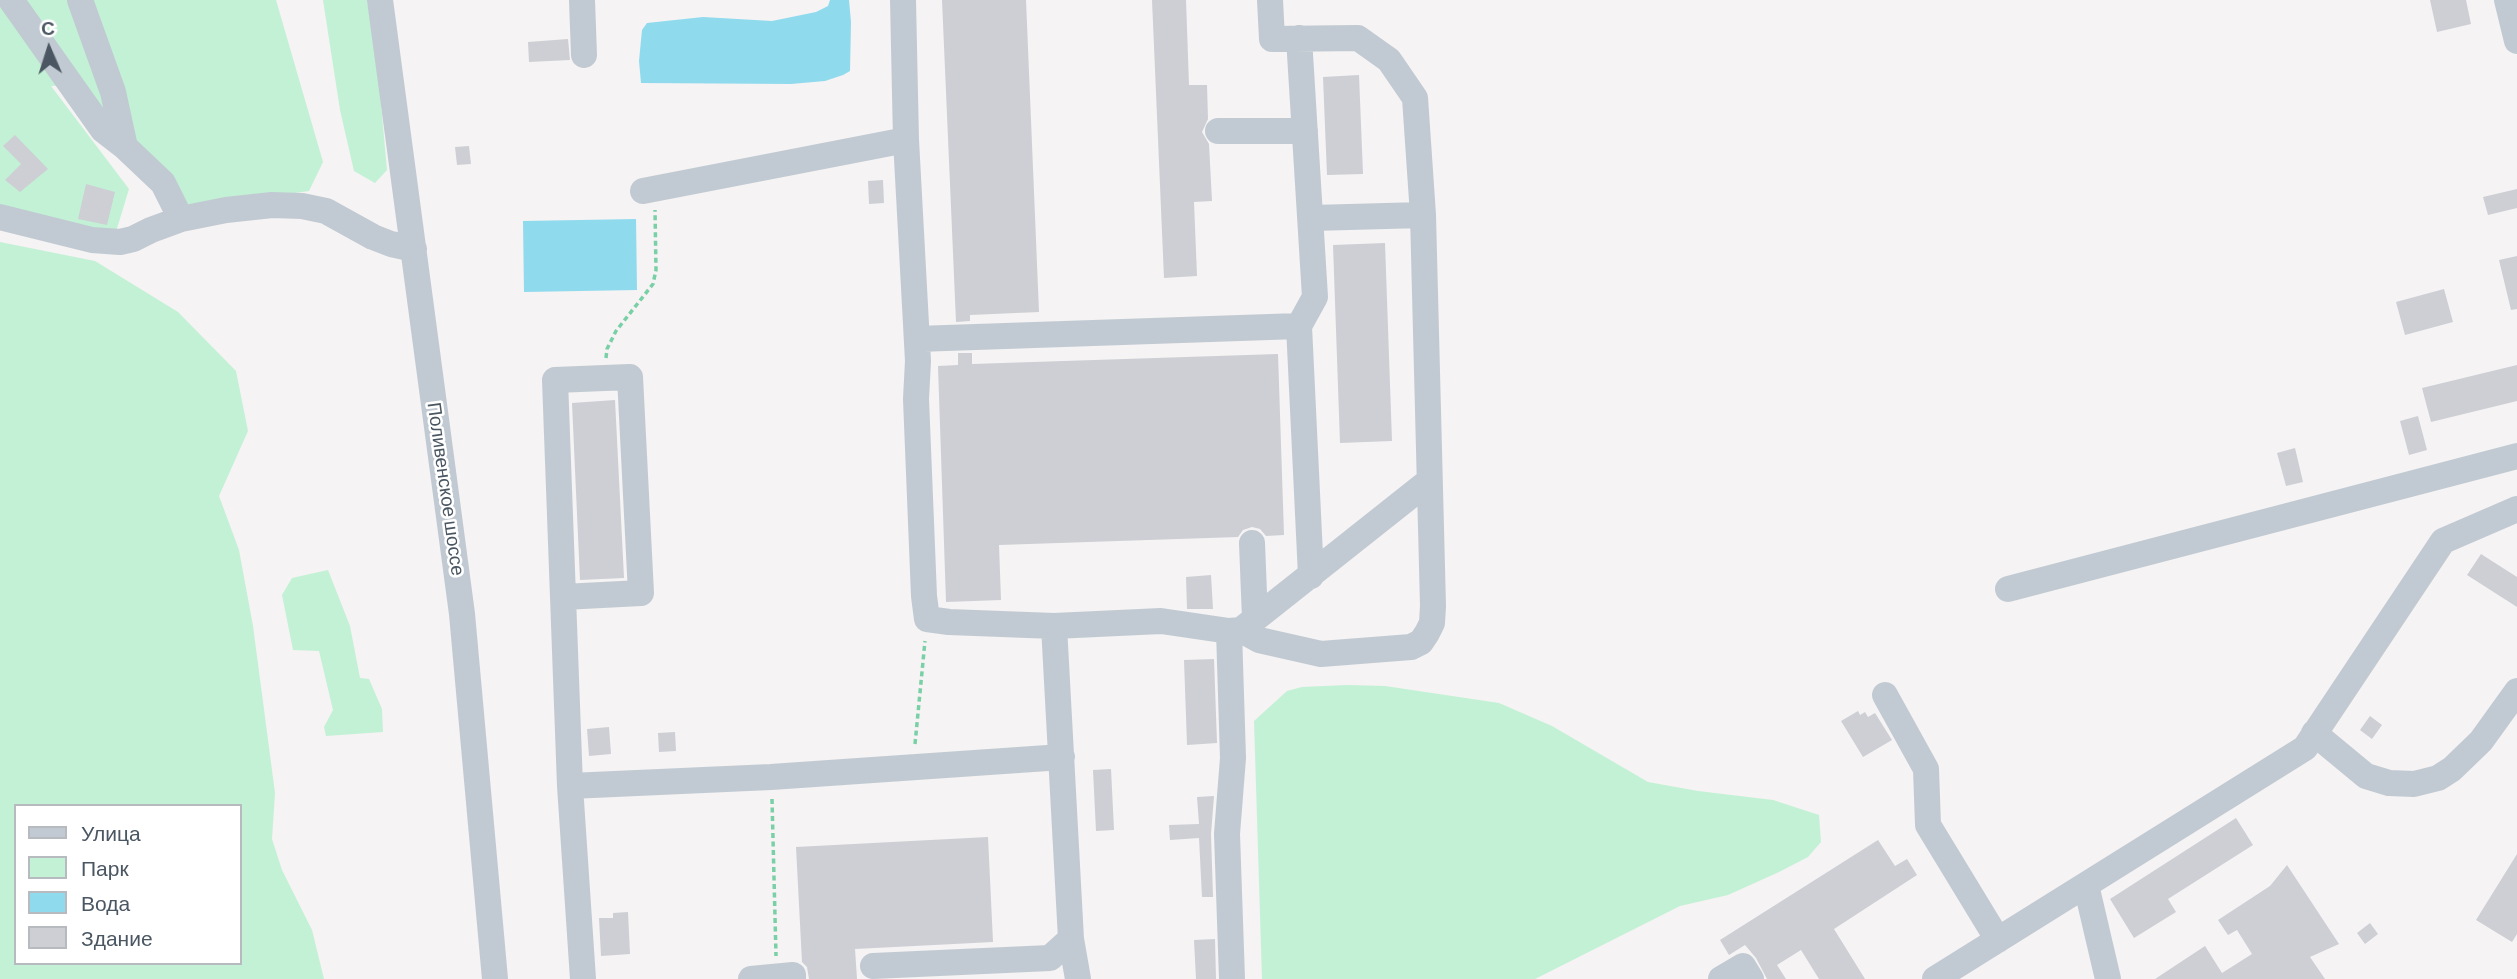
<!DOCTYPE html>
<html>
<head>
<meta charset="utf-8">
<style>
	body { margin:0 }
	#map { position:relative; width:2517px; height:979px; overflow:hidden; background:#f5f3f3; font-family:Barlow,sans-serif }
	canvas { display:block }
	.legend { position:absolute; left:14px; top:804px; width:228px; height:161px; box-sizing:border-box; background:#fff; border:2px solid #b7bbc0; margin:0; padding:9px 12px; list-style:none; font-size:21px; color:#4a5661 }
	.legend li { display:flex; align-items:center; gap:14px; height:35px }
	.legend b { width:35px; border:2px solid #b7bbc0 }
	.north { position:absolute; left:14px; top:14px; width:70px; height:70px; -webkit-text-stroke:5px #fff; paint-order:stroke; rotate:357deg; font-size:19px; font-weight:700; line-height:28px; text-align:center; color:#4a5661 }
	.north::after { content:''; display:block; margin:auto; width:24px; height:32px; background:#4a5661; clip-path:polygon(50% 0,100% 100%,50% 72%,0 100%) }
</style>
</head>
<body>
<div id="map">
<canvas width="2517" height="979"></canvas>
<ul class="legend">
<li><b style="height:9px;background:#c1cad2"></b>Улица</li>
<li><b style="height:19px;background:#c3f1d5"></b>Парк</li>
<li><b style="height:19px;background:#90daee"></b>Вода</li>
<li><b style="height:19px;background:#cdcfd5"></b>Здание</li>
</ul>
<div class="north">С</div>
</div>
<script>
const ctx = document.querySelector('canvas').getContext('2d');
ctx.lineJoin = 'round';
function paint(path, color) { ctx.fillStyle = color; ctx.fill(path, 'evenodd'); }
const poly = rows => new Path2D(rows.map(r => 'M' + r).join(''));
function trace(path, color, width, dash) { ctx.strokeStyle = color; ctx.lineWidth = width; ctx.lineCap = dash ? 'butt' : 'round'; ctx.setLineDash(dash || []); ctx.stroke(path); }
function label(font, color, halo, rows, align = 'center') {
  ctx.font = font + ' Barlow,sans-serif'; ctx.lineWidth = 5; ctx.setLineDash([]); ctx.textBaseline = 'middle'; ctx.strokeStyle = halo; ctx.fillStyle = color; for (const [text, x, y, turn = 0] of rows) {
    ctx.save(); ctx.translate(x, y); ctx.rotate((+turn || 0) * Math.PI / 180); ctx.textAlign = isNaN(turn) ? turn : align; if (halo) ctx.strokeText(text, 0, 0); ctx.fillText(text, 0, 0); ctx.restore();
  }
}
paint(poly([
	[0,0,276,0,323,162,309,191,182,209,75,85,51,86,129,189,115,235,0,209],
	[323,0,367,0,377,60,387,170,375,183,354,171,340,110],
	[0,242,95,261,178,312,236,371,248,431,219,496,239,550,253,626,275,793,272,839,282,870,312,930,324,979,0,979],
	[16,806,240,806,240,963,16,963],
	[328,570,350,626,360,678,369,679,382,709,383,732,326,736,324,727,333,710,319,651,293,650,282,595,292,578],
	[1347,685,1385,686,1499,703,1552,726,1648,782,1698,791,1773,800,1819,815,1821,842,1808,857,1779,872,1728,895,1680,906,1535,979,1262,979,1254,721,1287,691,1302,687]
]), '#c3f1d5');
paint(poly([
	[830,0,849,0,851,22,850,71,843,75,825,81,791,84,641,83,639,61,642,30,647,23,703,17,772,21,816,12,828,6],
	[636,219,637,290,524,292,523,221]
]), '#90daee');
paint(poly([
	[942,0,1026,0,1039,312,970,315,970,321,956,322],
	[1152,0,1186,0,1189,85,1207,85,1208,119,1202,132,1209,144,1212,201,1194,202,1197,276,1164,278],
	[2430,0,2466,0,2471,24,2437,32],
	[568,39,570,60,529,62,528,42],
	[1359,75,1363,174,1327,175,1323,77],
	[15,135,48,169,20,192,5,180,21,164,3,146],
	[469,146,471,164,457,165,455,147],
	[883,180,884,203,869,204,868,181],
	[86,184,115,192,107,225,78,219],
	[2517,189,2517,208,2488,215,2483,197],
	[1385,243,1392,441,1340,443,1333,245],
	[2517,256,2517,309,2511,310,2499,260],
	[2444,289,2453,322,2405,335,2396,302],
	[958,353,972,353,972,364,1278,354,1284,535,1266,536,1260,529,1252,527,1243,530,1238,537,999,545,1001,600,946,602,938,366,958,365],
	[2517,365,2517,401,2431,422,2422,388],
	[615,400,624,578,580,580,572,403],
	[2418,416,2427,450,2409,455,2400,421],
	[2295,448,2303,482,2286,486,2277,453],
	[2481,554,2517,577,2517,607,2467,575],
	[1211,575,1213,609,1187,609,1186,577],
	[1214,659,1217,743,1187,745,1184,660],
	[1858,711,1860,715,1865,712,1868,717,1875,713,1892,740,1863,757,1841,721],
	[2370,716,2382,725,2372,739,2360,730],
	[609,727,611,754,589,756,587,729],
	[675,732,676,751,659,752,658,733],
	[1111,769,1114,830,1096,831,1093,770],
	[1214,796,1211,834,1213,897,1202,897,1199,838,1170,840,1169,825,1199,824,1197,797],
	[2236,818,2253,845,2168,899,2176,912,2134,938,2110,899],
	[988,837,993,942,855,949,857,979,809,979,807,967,802,962,796,847],
	[1878,840,1895,866,1907,859,1917,875,1834,929,1865,979,1819,979,1801,950,1777,965,1786,979,1767,979,1756,958,1745,945,1729,955,1720,940],
	[2517,854,2517,934,2512,942,2476,920],
	[2287,865,2339,944,2310,957,2325,979,2155,979,2205,946,2222,973,2252,954,2237,930,2228,935,2218,920,2270,886],
	[628,912,630,954,601,956,599,918,613,918,613,913],
	[2370,923,2378,934,2365,944,2357,933],
	[1215,939,1216,979,1196,979,1194,940]
]), '#cdcfd5');
trace(poly([
	[606,358,607,349,616,331,653,284,656,270,655,210],
	[915,744,925,641],
	[772,799,776,956]
]), '#7ad0a6', 3.5, [5, 3.5]);
trace(poly([
	[11,0,103,130,125,147],
	[80,0,113,92,125,147,163,183,181,219],
	[380,0,462,614,495,979],
	[582,0,584,55],
	[903,0,906,140,918,361,916,399,924,596,927,619,949,622,1054,626,1161,621,1229,631,1241,630,1429,481],
	[2507,0,2517,41],
	[1299,38,1315,297,1299,326,1311,576],
	[1218,131,1305,131],
	[643,191,906,140],
	[0,217,92,240,120,242,133,239,151,230,181,219,226,210,272,205,302,206,326,211,373,237,391,244,414,249],
	[1312,218,1423,215],
	[917,339,1299,326],
	[1252,543,1255,619],
	[2008,589,2517,456],
	[563,597,641,593,630,377,555,380,563,597,570,786,583,979],
	[1054,626,1071,939,1078,979],
	[1241,630,1259,640,1321,654,1411,647,1421,642,1427,633,1432,623,1433,606,1423,215,1415,98,1389,60,1358,38,1272,39,1270,0],
	[1229,631,1233,758,1227,834,1232,979],
	[1885,695,1926,769,1928,825,1998,940],
	[2314,733,2366,776,2389,783,2414,784,2438,778,2452,769,2481,741,2517,691],
	[570,786,771,777,1062,757],
	[2086,885,2108,979],
	[873,966,1050,958,1071,939],
	[751,979,793,975,793,979],
	[1721,979,1743,966,1751,979],
	[1935,979,2305,748,2443,541,2517,509]
]), '#c1cad2', 26);
label('19px', '#4a5661', '#fff', [
	["Поливенское шоссе",446,489,82]
]);
</script>
</body>
</html>
